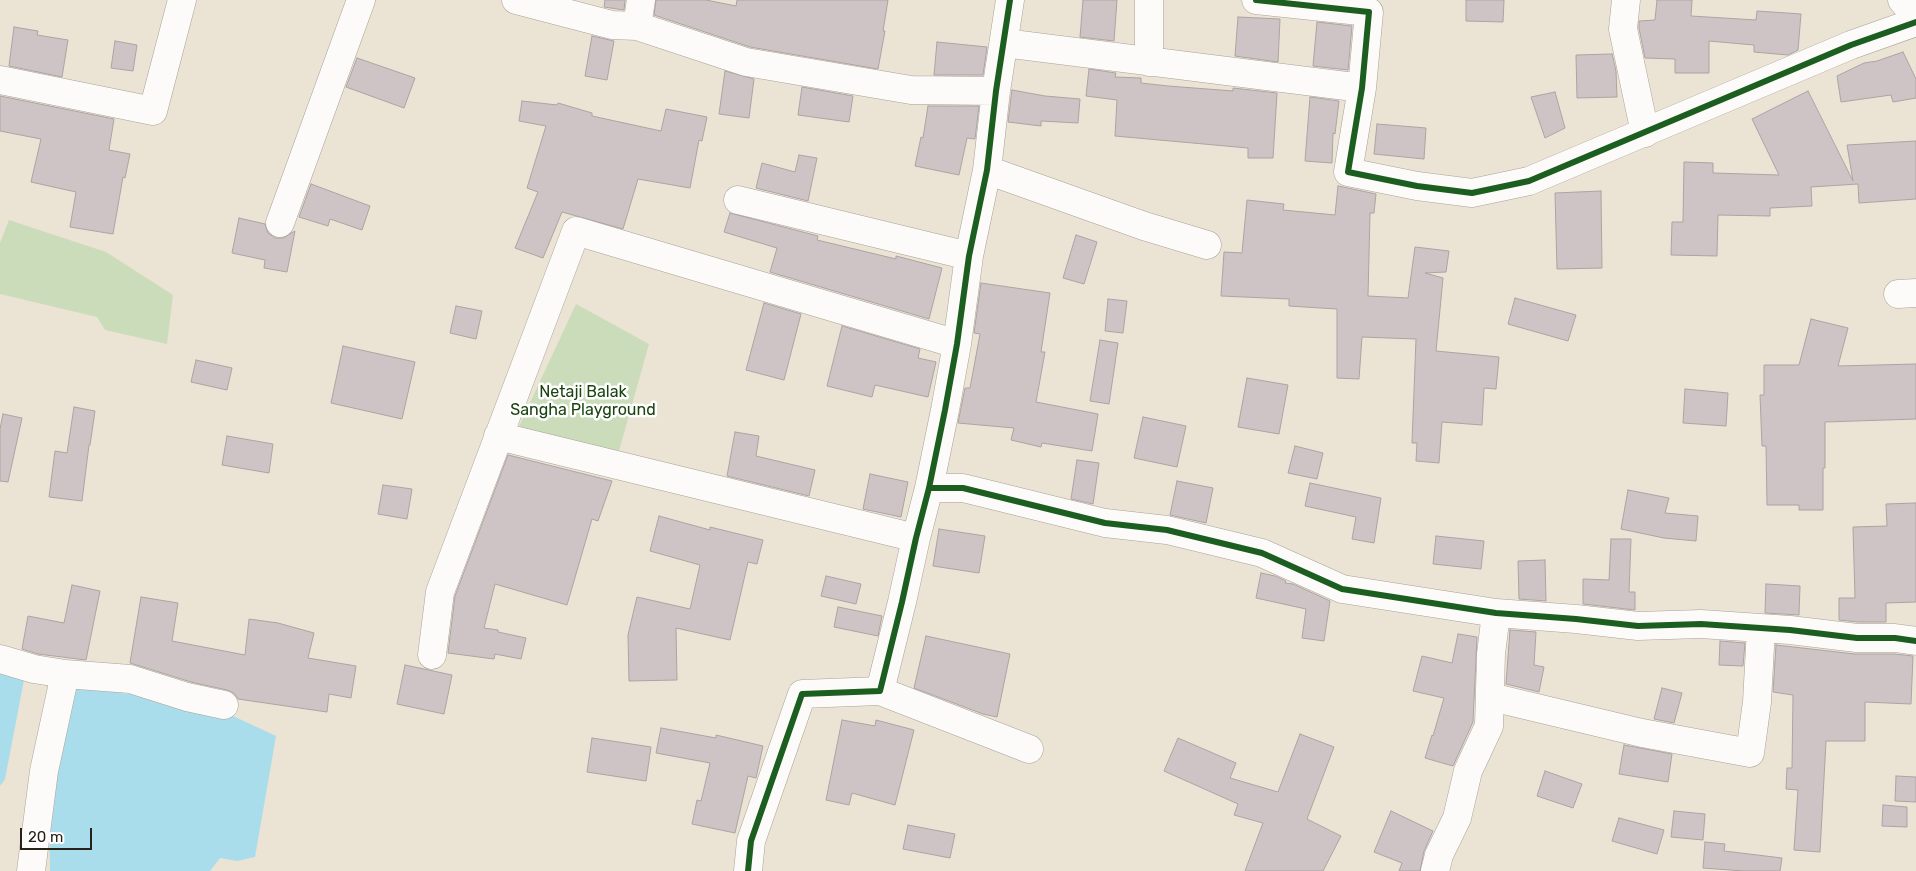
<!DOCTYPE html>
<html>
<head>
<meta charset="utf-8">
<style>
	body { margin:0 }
	#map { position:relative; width:1916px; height:871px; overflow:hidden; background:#ebe3d4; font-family:Rubik,sans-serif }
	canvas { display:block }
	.scale { position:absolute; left:20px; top:828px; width:72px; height:22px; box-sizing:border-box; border:2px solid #272117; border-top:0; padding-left:6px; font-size:15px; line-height:18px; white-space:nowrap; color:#272117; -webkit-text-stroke:4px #fff; paint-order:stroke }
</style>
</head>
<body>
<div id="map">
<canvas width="1916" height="871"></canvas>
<div class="scale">20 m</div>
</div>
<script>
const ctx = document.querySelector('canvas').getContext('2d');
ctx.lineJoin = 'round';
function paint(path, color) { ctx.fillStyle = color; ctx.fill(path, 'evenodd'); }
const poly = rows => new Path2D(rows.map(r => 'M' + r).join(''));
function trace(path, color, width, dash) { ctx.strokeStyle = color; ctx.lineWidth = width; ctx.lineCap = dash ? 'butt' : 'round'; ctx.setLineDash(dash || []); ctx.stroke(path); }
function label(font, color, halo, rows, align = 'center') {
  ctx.font = font + ' Rubik,sans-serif'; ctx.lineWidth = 5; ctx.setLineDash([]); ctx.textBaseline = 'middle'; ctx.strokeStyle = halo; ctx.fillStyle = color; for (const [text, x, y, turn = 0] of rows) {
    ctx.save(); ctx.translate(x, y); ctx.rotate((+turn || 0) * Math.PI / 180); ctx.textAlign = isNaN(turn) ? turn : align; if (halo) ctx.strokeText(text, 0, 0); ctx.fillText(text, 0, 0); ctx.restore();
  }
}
paint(poly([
	[9,220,106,252,173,295,167,344,105,330,97,317,0,294,0,243],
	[576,304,649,344,617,458,515,435]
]), '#cbdcbb');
paint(poly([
	[0,662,24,680,5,779,0,786],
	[77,685,100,688,126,694,148,693,220,710,276,736,255,857,237,861,220,858,210,871,50,871,49,813]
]), '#aaddeb');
const building = poly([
	[605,0,625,0,624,10,604,7,605,0],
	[656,0,706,0,736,6,737,0,888,0,883,31,885,31,878,69,750,47,654,15,656,0],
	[1083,0,1117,0,1114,41,1080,37,1083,0],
	[1466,0,1504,0,1503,22,1466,21,1466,0],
	[1657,0,1692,0,1691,16,1756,20,1757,11,1801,14,1798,50,1788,55,1754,52,1754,45,1709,41,1709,73,1675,73,1675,59,1645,58,1639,28,1639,21,1655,20,1657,0],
	[1238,17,1280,19,1278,62,1235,56,1238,17],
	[1317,22,1352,26,1348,70,1313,66,1317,22],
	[14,27,38,31,37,35,68,40,62,77,9,66,14,27],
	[592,36,614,41,607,80,585,76,592,36],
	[115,41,137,45,133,71,111,68,115,41],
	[937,42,987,47,983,75,934,75,937,42],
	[1903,52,1916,79,1916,98,1893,102,1891,95,1841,102,1837,76,1864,63,1877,61,1903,52],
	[1612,54,1616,71,1617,97,1577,98,1576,55,1612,54],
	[357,58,415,78,404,108,346,87,357,58],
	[1089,69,1116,73,1115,77,1141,78,1141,83,1168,86,1233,91,1233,88,1277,93,1273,158,1248,158,1248,148,1115,136,1117,100,1086,96,1089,69],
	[725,71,754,79,749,118,719,114,725,71],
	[802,87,853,96,849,122,798,115,802,87],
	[1012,90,1045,96,1080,99,1078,123,1041,121,1041,126,1008,122,1012,90],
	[1808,91,1853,181,1847,145,1916,141,1916,199,1859,203,1858,184,1811,187,1812,206,1770,208,1770,216,1718,215,1717,256,1671,255,1672,222,1683,222,1684,162,1713,163,1713,173,1779,175,1752,119,1808,91],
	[1555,92,1565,128,1545,138,1531,97,1555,92],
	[0,96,114,119,109,150,130,154,125,178,123,177,113,234,70,227,76,192,31,182,41,139,0,131,0,96],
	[1310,97,1339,101,1335,134,1333,133,1332,163,1305,161,1310,97],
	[522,101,557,105,558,103,592,113,592,116,661,131,666,109,707,117,702,141,699,140,690,188,638,179,623,229,562,212,543,258,515,248,538,192,527,188,546,126,519,121,522,101],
	[928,106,979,106,975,139,967,138,959,175,915,166,921,137,923,138,928,106],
	[1377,124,1426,128,1424,159,1374,154,1377,124],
	[799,155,817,158,808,201,756,188,762,163,795,172,799,155],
	[311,184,370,206,362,230,330,219,328,226,299,217,311,184],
	[1338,186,1376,194,1374,213,1370,213,1368,296,1408,298,1415,247,1449,251,1446,272,1425,273,1443,278,1436,351,1499,357,1496,389,1484,388,1482,425,1442,422,1439,463,1416,461,1417,443,1412,443,1416,339,1362,337,1359,379,1337,378,1337,309,1289,306,1289,299,1221,296,1224,252,1242,253,1247,200,1284,204,1283,210,1335,215,1338,186],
	[1601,191,1602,268,1557,269,1555,193,1601,191],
	[730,213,818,236,817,240,896,259,896,256,942,268,929,319,770,272,777,248,724,232,730,213],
	[239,218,265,224,268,233,275,238,283,238,295,231,287,272,264,268,265,260,232,253,239,218],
	[1076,235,1097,242,1084,284,1063,278,1076,235],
	[981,283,1050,293,1041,352,1045,352,1036,402,1098,414,1092,451,1042,443,1041,447,1011,440,1014,428,958,423,965,388,970,388,980,334,974,333,981,283],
	[1515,298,1576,315,1568,341,1508,324,1515,298],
	[1108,299,1127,301,1123,333,1105,331,1108,299],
	[764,303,801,314,784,380,746,370,764,303],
	[456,306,482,311,476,339,450,333,456,306],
	[1811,319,1848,328,1838,366,1916,364,1916,419,1825,422,1825,468,1823,468,1823,510,1799,510,1799,505,1767,505,1766,446,1762,446,1760,395,1764,395,1764,365,1799,365,1811,319],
	[842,326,920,349,918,358,936,362,928,397,875,385,872,397,827,386,842,326],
	[1100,340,1118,343,1109,404,1090,401,1100,340],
	[343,346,415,362,402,419,331,403,343,346],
	[196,360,232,368,227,390,191,382,196,360],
	[1247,378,1288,385,1279,434,1238,427,1247,378],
	[1685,389,1728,393,1726,426,1683,423,1685,389],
	[74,407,95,411,90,445,89,445,82,501,49,497,55,451,67,453,74,407],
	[3,414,22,418,8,482,0,481,0,429,3,414],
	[1143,417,1186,426,1177,467,1134,458,1143,417],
	[735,432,759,436,756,456,815,470,809,496,727,476,735,432],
	[227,436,273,444,269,473,222,465,227,436],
	[1295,446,1323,453,1317,479,1288,473,1295,446],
	[508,455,612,481,598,521,592,519,567,605,495,584,484,628,498,630,498,632,526,638,521,659,495,654,494,659,448,653,455,596,508,455],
	[1077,460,1099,463,1093,504,1071,499,1077,460],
	[870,474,908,482,901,517,863,509,870,474],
	[1177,481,1213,488,1206,523,1170,515,1177,481],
	[1310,483,1381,498,1374,543,1352,539,1356,517,1305,506,1310,483],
	[383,485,412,489,407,519,378,514,383,485],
	[1628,490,1669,498,1665,513,1698,516,1696,541,1664,538,1621,529,1628,490],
	[1916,503,1916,602,1886,603,1886,622,1858,622,1839,620,1839,598,1855,598,1853,527,1887,526,1886,504,1916,503],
	[659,516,710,530,710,527,763,540,757,564,748,562,730,640,676,628,677,680,629,681,628,635,637,597,690,609,700,565,650,551,659,516],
	[939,529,985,536,979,573,933,566,939,529],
	[1436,536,1484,541,1481,569,1433,564,1436,536],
	[1611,539,1631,539,1629,592,1635,592,1635,610,1583,604,1583,579,1609,580,1611,539],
	[1545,560,1546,601,1519,599,1518,561,1545,560],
	[1261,573,1275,576,1286,581,1285,583,1293,584,1330,601,1324,641,1302,638,1306,609,1256,598,1261,573],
	[826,576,861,584,856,604,821,596,826,576],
	[1766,584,1800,586,1799,615,1765,613,1766,584],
	[72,585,100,591,86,660,38,654,22,649,28,616,64,623,72,585],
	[141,597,178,603,172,641,245,655,249,619,278,623,314,633,308,658,356,666,351,698,329,694,327,712,238,699,234,693,227,690,191,682,130,663,141,597],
	[838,607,882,616,878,636,834,627,838,607],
	[1510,630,1536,632,1534,665,1544,667,1539,692,1506,684,1510,630],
	[1458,634,1477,637,1473,722,1453,766,1425,758,1432,735,1433,736,1444,698,1413,691,1422,656,1452,663,1458,634],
	[926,636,1010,654,997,717,983,714,914,688,926,636],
	[1720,641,1745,643,1743,666,1719,665,1720,641],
	[1776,645,1855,654,1894,654,1913,656,1911,704,1865,702,1865,741,1826,741,1820,852,1794,850,1798,790,1786,789,1787,768,1792,768,1793,695,1773,692,1776,645],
	[405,665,452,675,444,714,397,704,405,665],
	[1662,688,1682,693,1674,723,1654,719,1662,688],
	[842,720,875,726,876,720,914,730,895,805,852,793,849,805,826,800,842,720],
	[661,728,716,738,716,735,763,746,756,778,748,776,735,833,692,824,697,800,701,801,710,763,656,753,661,728],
	[1300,734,1334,747,1307,819,1341,836,1323,871,1245,871,1263,823,1234,815,1238,804,1164,771,1178,738,1236,763,1230,778,1278,792,1300,734],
	[592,738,651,747,646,781,587,772,592,738],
	[1624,745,1672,754,1668,782,1619,774,1624,745],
	[1545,771,1582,784,1573,808,1537,796,1545,771],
	[1896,776,1916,777,1916,802,1895,801,1896,776],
	[1883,805,1907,807,1907,827,1882,826,1883,805],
	[1391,811,1433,831,1424,851,1420,871,1399,871,1402,863,1374,852,1391,811],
	[1674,811,1705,814,1703,840,1671,837,1674,811],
	[1619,818,1664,830,1657,854,1612,841,1619,818],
	[908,825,955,834,950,858,903,849,908,825],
	[1705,842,1725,844,1724,851,1782,858,1780,871,1744,871,1703,868,1705,842]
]);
paint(building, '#cec4c6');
trace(building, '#aba4a2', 1);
const minor = poly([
	[516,0,612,25,637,26,746,62,911,90,996,91],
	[1256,0,1369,12,1362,88,1348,172,1417,186,1472,193,1529,181,1851,45,1916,22],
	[1626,0,1623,29,1645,133],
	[637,26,641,0],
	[1004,43,1362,88],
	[1149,62,1149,0],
	[0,80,153,111,182,0],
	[987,170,1144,226,1207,245],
	[738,200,969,256],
	[280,223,361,0],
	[1898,294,1916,293],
	[498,436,916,538],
	[929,488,963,488,1105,523,1167,530,1262,553,1342,589,1496,613,1576,619,1638,626,1701,624,1790,630,1857,638,1895,638,1916,641],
	[432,655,440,592,576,231,957,344],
	[0,659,34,669,65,674],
	[880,691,1029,749],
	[1491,697,1642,733,1750,753,1757,702,1761,628],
	[31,871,44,771,65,674,130,679,187,697,224,705],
	[748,871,751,841,802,694,880,691,902,602,916,538,929,488,945,410,957,344,969,256,987,170,996,91,1010,0],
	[1435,871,1439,855,1457,818,1468,771,1489,726,1491,654,1496,613]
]);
const major = poly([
	[1902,0,1916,16]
]);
trace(minor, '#a8a297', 29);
trace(major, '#a8a297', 29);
trace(minor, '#fcfbf9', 28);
trace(major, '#fcfbf9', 28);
trace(poly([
	[1256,0,1369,12,1362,88,1348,172,1417,186,1472,193,1529,181,1851,45,1916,22],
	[929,488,963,488,1105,523,1167,530,1262,553,1342,589,1496,613,1576,619,1638,626,1701,624,1790,630,1857,638,1895,638,1916,641],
	[748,871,751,841,802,694,880,691,902,602,916,538,929,488,945,410,957,344,969,256,987,170,996,91,1010,0]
]), '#1b5e20', 6);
label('16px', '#1b4310', '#fff', [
	["Netaji Balak",583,392],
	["Sangha Playground",583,410]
]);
</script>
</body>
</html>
